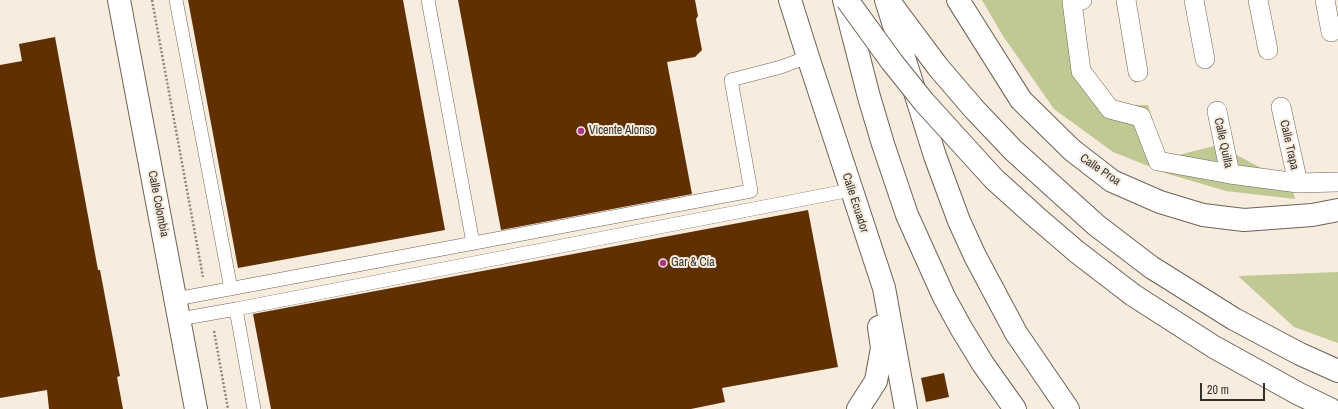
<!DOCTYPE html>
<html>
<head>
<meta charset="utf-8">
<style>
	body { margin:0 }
	#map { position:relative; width:1338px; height:409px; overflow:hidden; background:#f7ecde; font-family:"Archivo Narrow",sans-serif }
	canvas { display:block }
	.scale { position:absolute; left:1200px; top:383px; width:65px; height:18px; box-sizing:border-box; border:2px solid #34302a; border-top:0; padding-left:5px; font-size:12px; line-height:14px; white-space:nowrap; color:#34302a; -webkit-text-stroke:3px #f7ecde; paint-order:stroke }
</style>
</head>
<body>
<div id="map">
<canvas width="1338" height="409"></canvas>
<div class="scale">20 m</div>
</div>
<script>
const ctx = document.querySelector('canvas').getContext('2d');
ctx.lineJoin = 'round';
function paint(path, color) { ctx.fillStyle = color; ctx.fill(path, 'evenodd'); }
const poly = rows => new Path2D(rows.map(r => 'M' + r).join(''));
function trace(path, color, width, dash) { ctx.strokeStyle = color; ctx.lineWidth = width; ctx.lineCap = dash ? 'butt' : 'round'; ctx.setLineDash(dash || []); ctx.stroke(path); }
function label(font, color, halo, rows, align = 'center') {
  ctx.font = font + ' "Archivo Narrow",sans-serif'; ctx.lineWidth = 4; ctx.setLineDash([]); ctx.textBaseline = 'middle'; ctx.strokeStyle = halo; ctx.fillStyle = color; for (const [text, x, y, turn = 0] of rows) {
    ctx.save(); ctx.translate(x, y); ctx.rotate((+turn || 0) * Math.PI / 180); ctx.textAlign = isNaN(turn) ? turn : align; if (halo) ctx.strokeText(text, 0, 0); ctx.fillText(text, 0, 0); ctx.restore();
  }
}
paint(poly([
	[982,0,1065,0,1073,47,1119,105,1148,105,1163,159,1218,145,1291,184,1295,199,1226,191,1168,174,1113,152,1054,109,1003,36],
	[1338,272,1338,343,1294,327,1238,276]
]), '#c0c994');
paint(poly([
	[188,0,403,0,445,230,238,268],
	[458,0,695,0,698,16,696,19,702,50,695,57,667,62,692,194,501,230],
	[55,37,98,270,100,270,120,376,117,377,123,409,49,409,47,390,0,398,0,65,22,61,19,44],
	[808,210,838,367,722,388,725,402,691,409,271,409,253,314],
	[944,373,949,397,926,402,921,378]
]), '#603003');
const service = poly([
	[176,0,231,289],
	[428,0,473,243],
	[176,299,751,191,731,80,781,67,808,57],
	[236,309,851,190],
	[180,319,236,309,254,409]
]);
const pedestrian = poly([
	[1082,0,1072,2,1081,71,1110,109,1141,117,1158,161,1230,174,1298,183,1338,182],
	[1126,0,1138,72],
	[1194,0,1205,59],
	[1258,0,1268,50],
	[1325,0,1331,32],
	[1281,107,1298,183],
	[1217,111,1230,174]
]);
const minor = poly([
	[119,0,196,409],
	[790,0,808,57,884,288,906,409],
	[958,0,1021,100,1072,150,1112,181,1160,202,1203,215,1244,220,1312,215,1338,210],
	[858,409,876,381,882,348,879,327]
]);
const secondary = poly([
	[844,0,869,97,883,144,907,215,944,297,961,328,983,364,1015,409],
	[886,0,935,156,959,221,975,256,1016,333,1068,409]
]);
const motorway = poly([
	[888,0,938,67,974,109,1013,150,1096,225,1151,267,1234,319,1300,354,1338,371],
	[1133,295,1214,347,1299,394,1330,409]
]);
trace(service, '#6c6357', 14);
trace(pedestrian, '#6c6357', 20);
trace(minor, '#6c6357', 24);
trace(secondary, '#6c6357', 24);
trace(motorway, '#6c6357', 24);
trace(poly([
	[152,0,203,277],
	[214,331,228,409]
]), '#8e867d', 2.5, [2, 2]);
trace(service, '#fff', 13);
trace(pedestrian, '#fff', 19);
trace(minor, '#fff', 22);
trace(secondary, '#fff', 22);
trace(motorway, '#fff', 22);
const motorwayBridge = poly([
	[847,0,892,62,924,102,994,179,1035,216,1077,252,1133,295]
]);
trace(motorwayBridge, '#6c6357', 24, []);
trace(motorwayBridge, '#fff', 22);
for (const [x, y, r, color] of [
	[581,131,4,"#ad3489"],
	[663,263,4,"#ad3489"]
]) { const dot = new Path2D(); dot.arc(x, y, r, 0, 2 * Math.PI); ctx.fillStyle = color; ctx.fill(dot); trace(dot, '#f7ecde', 1.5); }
label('12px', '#34302a', '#f7ecde', [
	["Vicente Alonso",589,131],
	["Gar & Cía",671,263]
], 'left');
label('12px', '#34302a', '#f7ecde', [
	["Calle Quilla",1223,143,78],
	["Calle Trapa",1289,145,77],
	["Calle Proa",1100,170,34],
	["Calle Ecuador",855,203,72],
	["Calle Colombia",158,204,79]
]);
</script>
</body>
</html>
